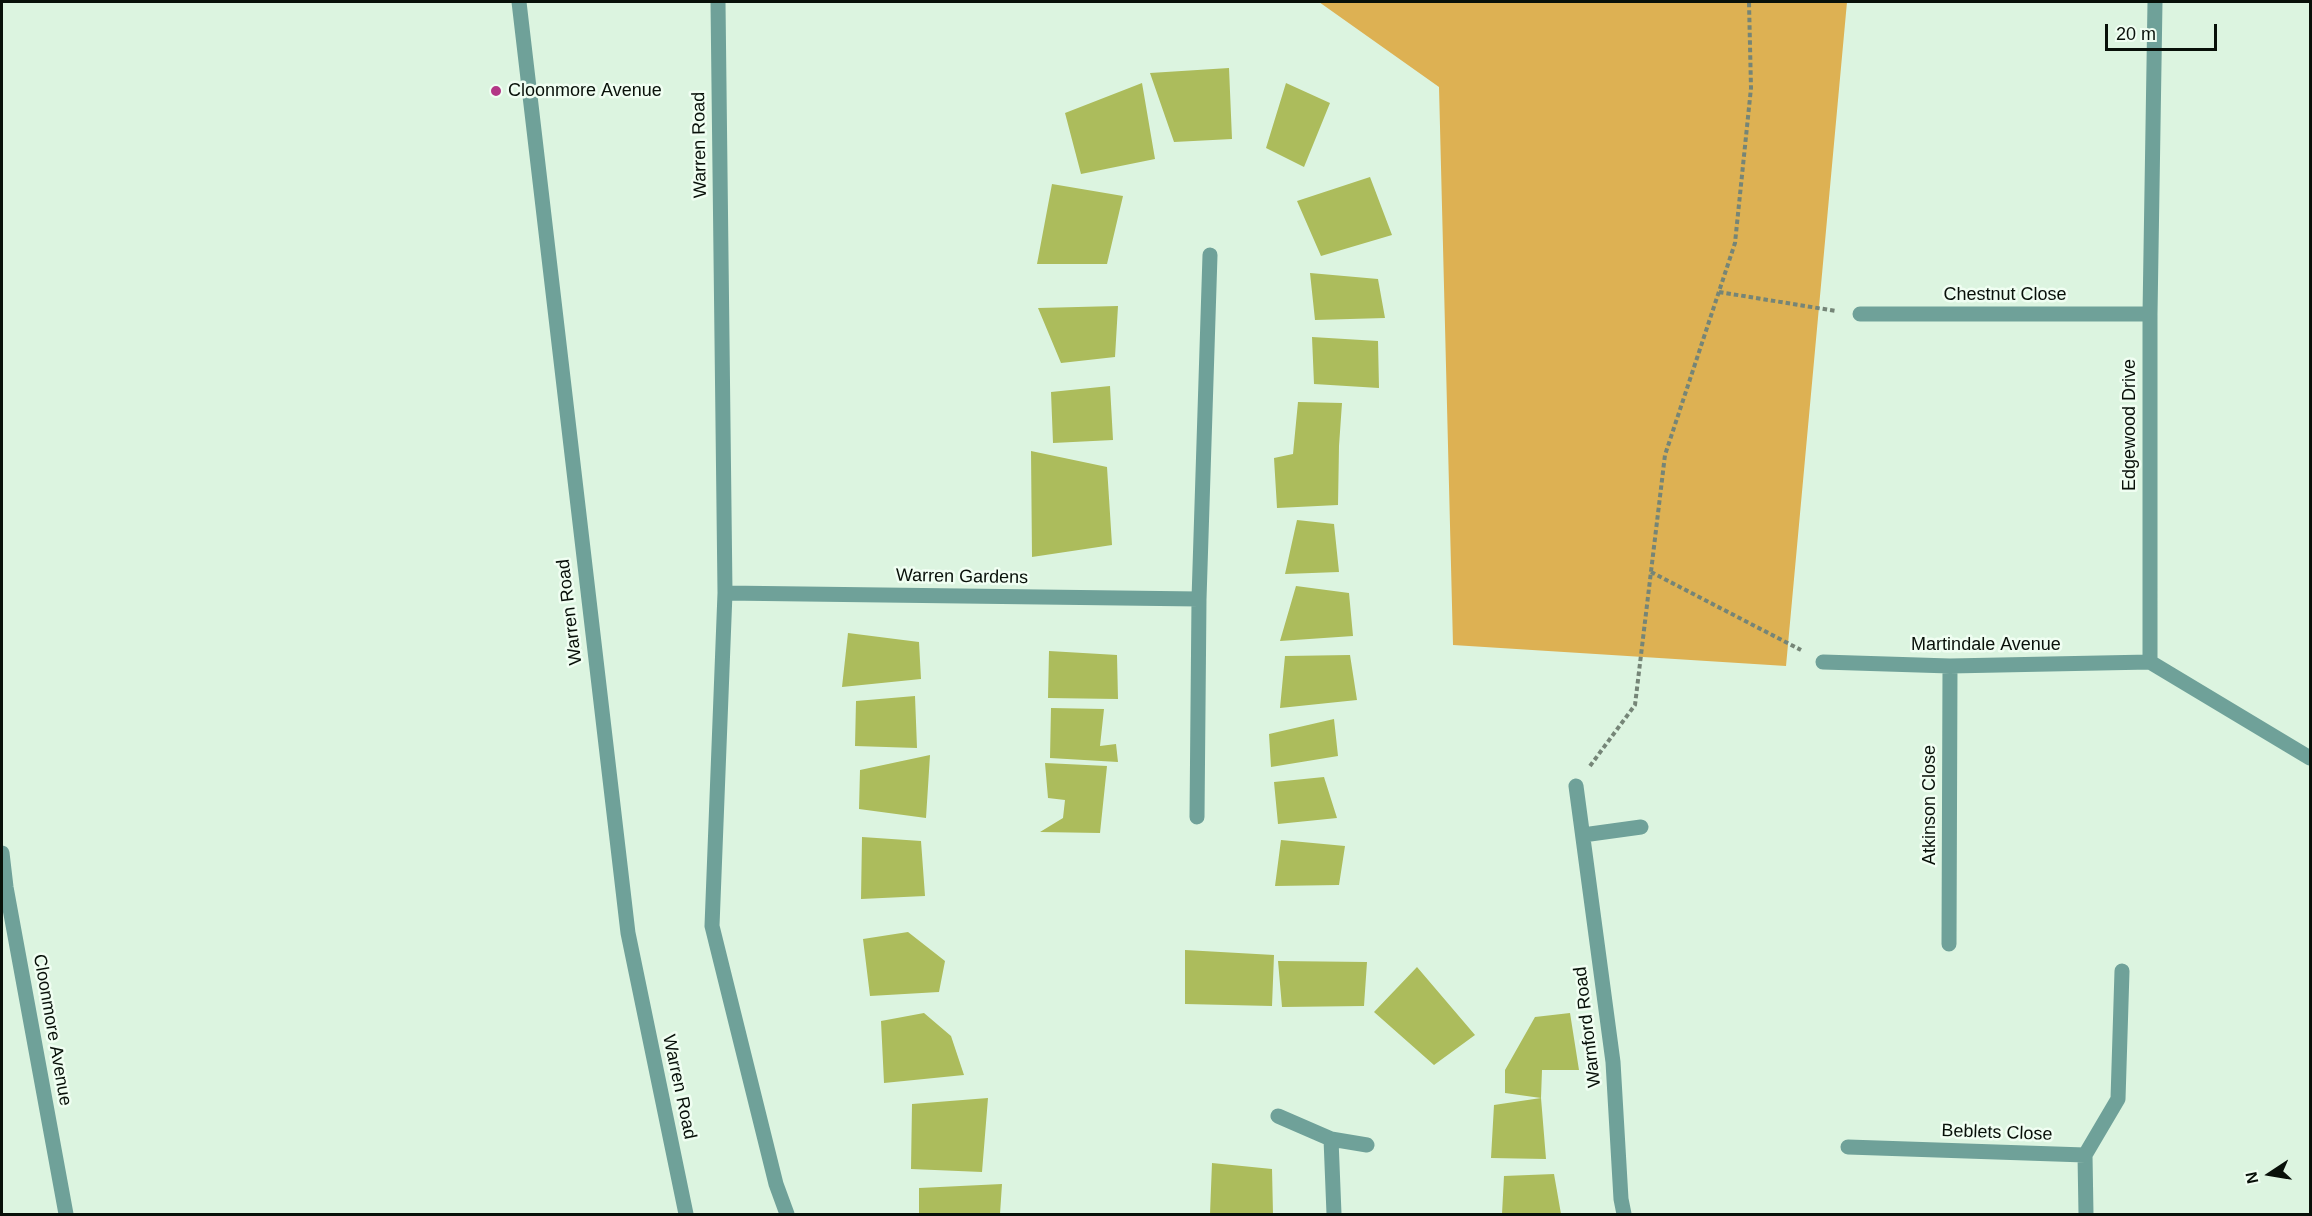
<!DOCTYPE html>
<html>
<head>
<meta charset="utf-8">
<style>
	body { margin:0 }
	#map { position:relative; width:2312px; height:1216px; overflow:hidden; background:#dcf4e0; font-family:Arial,sans-serif }
	canvas { display:block }
	.frame { position:absolute; inset:0; border:3px solid #081009; pointer-events:none }
	.north { position:absolute; left:2240px; top:1144px; width:60px; height:60px; -webkit-text-stroke:4px #f0fef2; paint-order:stroke; rotate:258deg; font-size:16px; font-weight:700; line-height:24px; text-align:center; color:#081009 }
	.north::after { content:''; display:block; margin:auto; width:21px; height:27px; background:#081009; clip-path:polygon(50% 0,100% 100%,50% 72%,0 100%) }
	.scale { position:absolute; left:2105px; top:24px; width:112px; height:27px; box-sizing:border-box; border:3px solid #081009; border-top:0; padding-left:8px; font-size:18px; line-height:21px; white-space:nowrap; color:#081009; -webkit-text-stroke:4px #f0fef2; paint-order:stroke }
</style>
</head>
<body>
<div id="map">
<canvas width="2312" height="1216"></canvas>
<div class="frame"></div>
<div class="north">N</div>
<div class="scale">20 m</div>
</div>
<script>
const ctx = document.querySelector('canvas').getContext('2d');
ctx.lineJoin = 'round';
function paint(path, color) { ctx.fillStyle = color; ctx.fill(path, 'evenodd'); }
const poly = rows => new Path2D(rows.map(r => 'M' + r).join(''));
function trace(path, color, width, dash) { ctx.strokeStyle = color; ctx.lineWidth = width; ctx.lineCap = dash ? 'butt' : 'round'; ctx.setLineDash(dash || []); ctx.stroke(path); }
function label(font, color, halo, rows, align = 'center') {
  ctx.font = font + ' Arial,sans-serif'; ctx.lineWidth = 5; ctx.setLineDash([]); ctx.textBaseline = 'middle'; ctx.strokeStyle = halo; ctx.fillStyle = color; for (const [text, x, y, turn = 0] of rows) {
    ctx.save(); ctx.translate(x, y); ctx.rotate((+turn || 0) * Math.PI / 180); ctx.textAlign = isNaN(turn) ? turn : align; if (halo) ctx.strokeText(text, 0, 0); ctx.fillText(text, 0, 0); ctx.restore();
  }
}
paint(poly([
	[1319,2,1847,2,1786,666,1453,645,1439,87]
]), '#ddb153');
paint(poly([
	[1229,68,1232,139,1174,142,1150,73],
	[1142,83,1155,159,1081,174,1065,113],
	[1286,83,1330,103,1304,167,1266,148],
	[1370,177,1392,235,1321,256,1297,201],
	[1052,184,1123,196,1107,264,1037,264],
	[1310,273,1378,279,1385,318,1315,320],
	[1118,306,1115,357,1061,363,1038,308],
	[1312,337,1378,341,1379,388,1314,384],
	[1110,386,1113,440,1053,443,1051,392],
	[1298,402,1342,403,1339,446,1338,505,1277,508,1274,458,1293,454],
	[1031,451,1107,467,1112,545,1032,557],
	[1297,520,1334,524,1339,572,1285,574],
	[1296,586,1349,593,1353,636,1280,641],
	[848,633,919,642,921,679,842,687],
	[1049,651,1117,655,1118,699,1048,698],
	[1350,655,1357,700,1280,708,1285,656],
	[915,696,917,748,855,746,856,701],
	[1051,708,1104,709,1100,746,1116,744,1118,762,1050,758],
	[1334,719,1338,756,1271,767,1269,734],
	[930,755,926,818,859,809,860,770],
	[1045,763,1107,766,1100,833,1040,832,1063,818,1065,800,1048,798],
	[1324,777,1337,818,1278,824,1274,782],
	[862,837,921,841,925,896,861,899],
	[1281,840,1345,846,1339,885,1275,886],
	[908,932,945,961,939,992,870,996,863,939],
	[1185,950,1274,955,1272,1006,1185,1004],
	[1278,961,1367,962,1364,1006,1282,1007],
	[1417,967,1475,1035,1434,1065,1374,1012],
	[924,1013,951,1036,964,1075,884,1083,881,1021],
	[1570,1013,1579,1070,1542,1070,1541,1098,1505,1093,1505,1070,1535,1017],
	[988,1098,982,1172,911,1169,912,1104],
	[1541,1098,1546,1159,1491,1158,1494,1105],
	[1212,1163,1272,1169,1273,1214,1210,1214],
	[1554,1174,1561,1214,1502,1214,1504,1176],
	[1002,1184,1000,1214,919,1214,919,1188]
]), '#acbc5c');
trace(poly([
	[1719,292,1836,311],
	[1651,572,1801,650],
	[1590,766,1635,705,1665,455,1735,243,1751,88,1749,2]
]), '#758577', 4, [4.5, 3]);
trace(poly([
	[519,2,628,933,686,1214],
	[718,2,725,593,712,926,776,1184,787,1214],
	[2155,2,2150,314,2150,662,2310,758],
	[1860,314,2150,314],
	[725,593,1199,599,1197,817],
	[1199,599,1210,255],
	[1823,662,1950,666,2150,662],
	[1576,786,1613,1062,1621,1199,1624,1214],
	[1583,835,1641,827],
	[2,853,6,887,66,1214],
	[1949,944,1950,666],
	[1278,1116,1331,1139,1367,1145],
	[1331,1139,1334,1214],
	[1848,1147,2085,1155,2086,1214],
	[2085,1155,2118,1099,2122,971]
]), '#6fa199', 15);
for (const [x, y, r, color] of [
	[496,91,6,"#b33686"]
]) { const dot = new Path2D(); dot.arc(x, y, r, 0, 2 * Math.PI); ctx.fillStyle = color; ctx.fill(dot); trace(dot, '#f0fef2', 2); }
label('18px', '#081009', '#f0fef2', [
	["Cloonmore Avenue",508,91]
], 'left');
label('18px', '#081009', '#f0fef2', [
	["Warren Road",700,145,-91],
	["Chestnut Close",2005,295],
	["Edgewood Drive",2130,425,-90],
	["Warren Gardens",962,577,1],
	["Warren Road",570,612,-97],
	["Martindale Avenue",1986,645],
	["Atkinson Close",1930,805,-90],
	["Warnford Road",1588,1027,-97],
	["Cloonmore Avenue",52,1030,80],
	["Warren Road",679,1087,78],
	["Beblets Close",1997,1133,2]
]);
</script>
</body>
</html>
